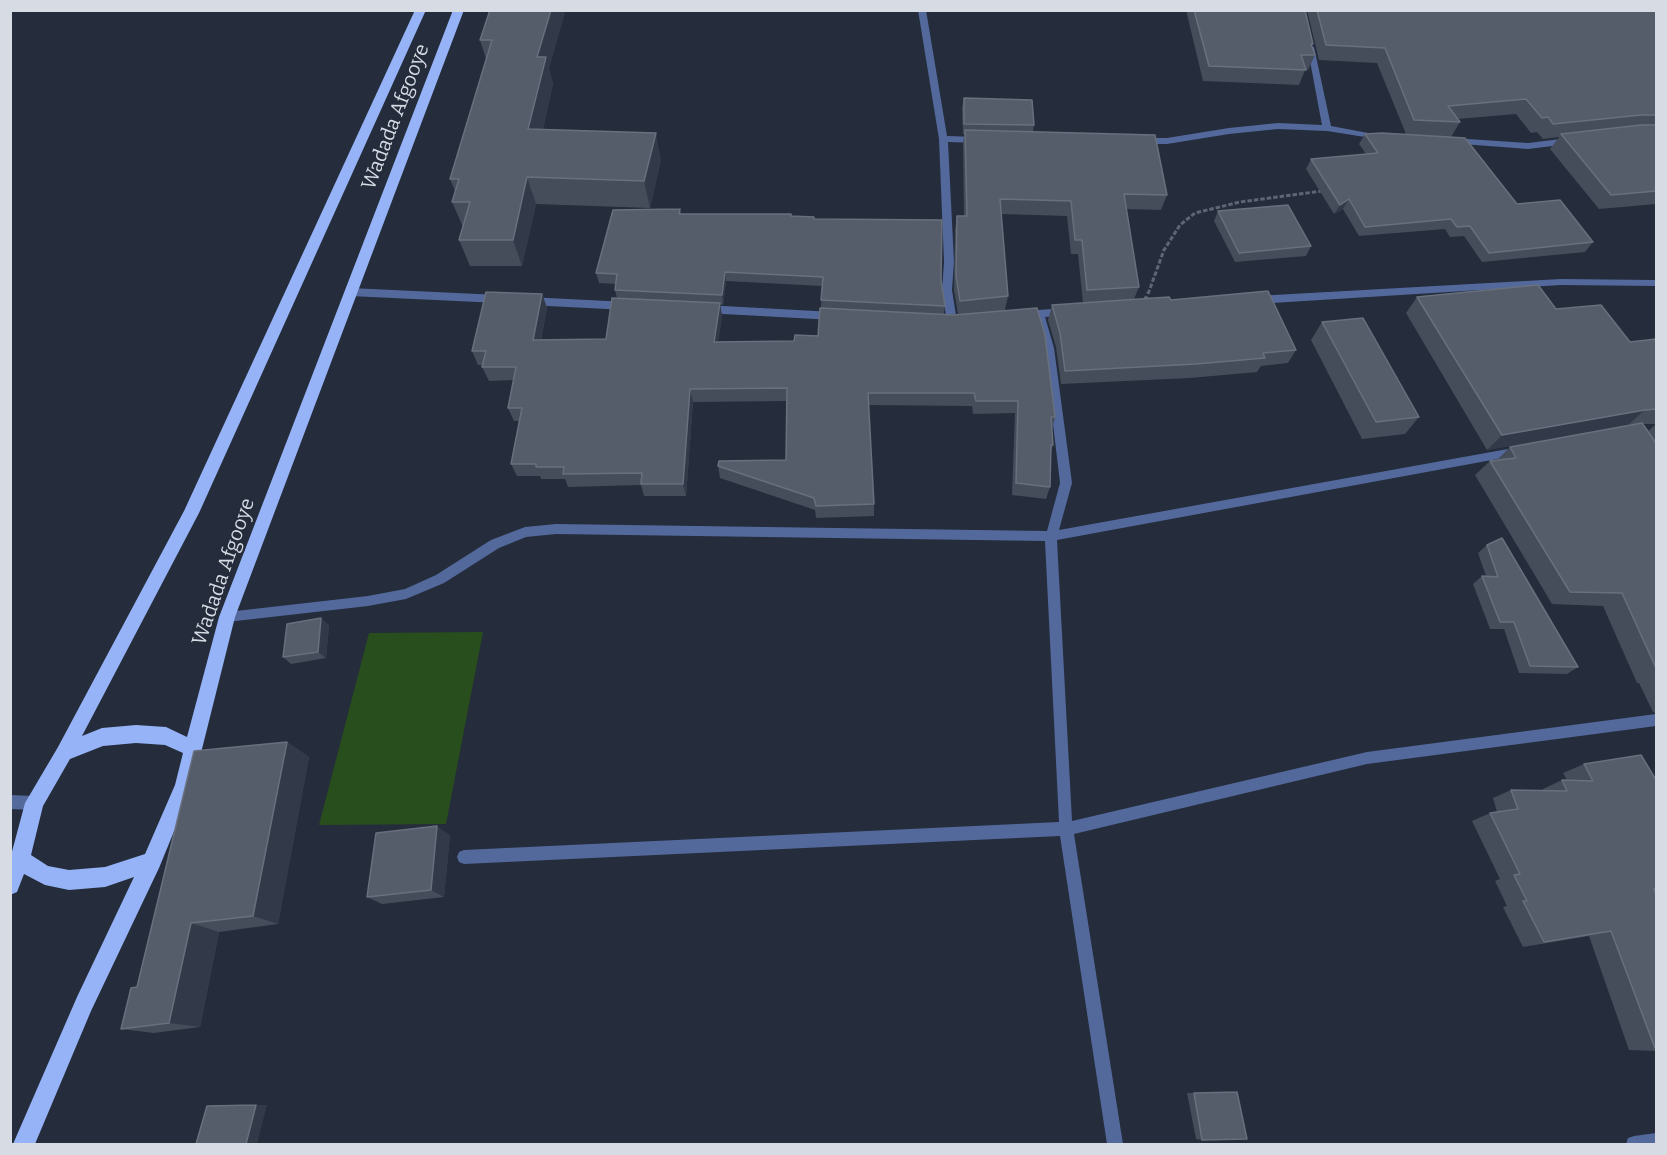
<!DOCTYPE html>
<html>
<head>
<meta charset="utf-8">
<style>
	body { margin:0 }
	#map { position:relative; width:1667px; height:1155px; overflow:hidden; background:#252c3b; font-family:Bitter,serif }
	canvas { display:block }
	.frame { position:absolute; inset:0; border:12px solid #d6dbe4; pointer-events:none }
</style>
</head>
<body>
<div id="map">
<canvas width="1667" height="1155"></canvas>
<div class="frame"></div>
</div>
<script>
const ctx = document.querySelector('canvas').getContext('2d');
ctx.lineJoin = 'round';
function paint(path, color) { ctx.fillStyle = color; ctx.fill(path, 'evenodd'); }
const poly = rows => new Path2D(rows.map(r => 'M' + r).join(''));
function trace(path, color, width, dash) { ctx.strokeStyle = color; ctx.lineWidth = width; ctx.lineCap = dash ? 'butt' : 'round'; ctx.setLineDash(dash || []); ctx.stroke(path); }
function label(font, color, halo, rows, align = 'center') {
  ctx.font = font + ' Bitter,serif'; ctx.lineWidth = 4.5; ctx.setLineDash([]); ctx.textBaseline = 'middle'; ctx.strokeStyle = halo; ctx.fillStyle = color; for (const [text, x, y, turn = 0] of rows) {
    ctx.save(); ctx.translate(x, y); ctx.rotate((+turn || 0) * Math.PI / 180); ctx.textAlign = isNaN(turn) ? turn : align; if (halo) ctx.strokeText(text, 0, 0); ctx.fillText(text, 0, 0); ctx.restore();
  }
}
paint(poly([
	[483,632,446,824,319,825,369,633]
]), '#294e1d');
trace(poly([
	[1148,294,1164,250,1180,225,1195,213,1240,202,1322,191]
]), '#5f6572', 3, [4.5, 2]);
trace(poly([
	[1145,301,1148,293]
]), '#5f6572', 4, [5, 3]);
paint(poly([
	[918,10,926,10,947,136,978,137,982,140,978,143,948,142,954,262,952,290,957,322,952,326,947,322,942,290,944,262,939,139,918,10],
	[1307,45,1314,47,1331,126,1384,136,1384,140,1327,131,1278,129,1229,134,1167,144,1142,144,1138,141,1142,138,1167,138,1229,128,1278,123,1322,125,1307,45],
	[1452,138,1528,143,1569,138,1573,141,1569,144,1528,149,1449,143,1449,139,1452,138],
	[1561,279,1656,280,1656,286,1561,285,1256,304,1251,300,1256,296,1561,279],
	[350,288,499,295,504,299,499,303,350,296,345,292,350,288],
	[528,297,627,302,632,306,627,310,528,305,523,301,528,297],
	[705,305,834,312,839,316,834,320,705,313,700,309,705,305],
	[1065,308,1069,309,1069,315,1045,317,1054,348,1072,483,1059,530,1519,447,1525,451,1519,455,1057,540,1072,821,1367,752,1656,714,1656,726,1367,764,1074,834,1123,1144,1107,1144,1060,836,464,864,459,862,457,857,459,852,464,850,1059,822,1045,541,556,534,526,537,499,548,444,583,406,599,368,606,227,622,223,621,221,617,223,613,227,612,368,596,405,589,436,575,491,540,525,527,556,524,1047,531,1060,483,1044,348,1035,318,1025,319,1020,315,1025,311,1065,308],
	[10,795,34,796,39,798,41,803,39,808,34,810,10,809,10,795],
	[1656,1133,1656,1144,1626,1144,1628,1138,1634,1136,1656,1133]
]), '#53699c');
paint(poly([
	[415,10,426,10,199,513,82,736,102,728,136,725,166,727,187,737,219,617,453,10,464,10,235,617,193,785,159,868,91,1011,35,1144,13,1144,77,997,134,877,105,887,69,890,45,885,24,874,17,892,10,895,10,859,25,803,58,747,184,511,415,10],
	[136,743,165,745,183,753,175,785,145,854,105,867,69,870,48,866,31,855,43,806,70,759,103,746,136,743]
]), '#95b3f6');
paint(poly([
	[490,10,549,69,553,84,543,129,661,160,650,208,536,204,522,266,470,266,459,240,463,227,452,202,455,191,450,179,486,59,480,40],
	[1186,10,1305,10,1313,44,1312,47,1315,55,1308,70,1305,70,1299,85,1203,81],
	[1307,10,1656,10,1656,204,1599,209,1550,149,1559,137,1543,139,1537,132,1531,133,1516,114,1458,119,1460,122,1451,137,1517,204,1593,242,1585,252,1482,262,1464,236,1450,237,1445,229,1359,236,1343,209,1334,214,1306,169,1311,159,1366,154,1359,144,1365,134,1406,134,1377,63,1319,60],
	[964,98,1034,125,1033,132,1167,195,1161,210,1126,209,1139,287,1134,299,1171,300,1296,350,1288,363,1261,366,1257,372,1190,378,1061,384,1056,347,1048,320,1052,305,1083,303,1078,254,1071,254,1067,216,1001,214,1008,296,1005,310,1055,417,1052,429,1053,445,1051,452,1050,487,1046,499,1012,495,1015,413,973,414,972,406,868,405,874,504,874,516,816,518,815,510,720,478,718,466,786,460,786,401,693,402,686,496,644,496,641,485,568,487,565,479,541,479,540,476,517,476,511,464,520,421,514,421,508,408,514,380,489,381,482,367,483,365,478,365,472,351,542,294,547,308,541,340,606,339,617,298,615,290,616,284,599,283,596,273,680,209,681,214,791,216,814,219,941,280,945,306,944,314,958,314,954,290,955,230,957,216,964,216,963,144,964,134,963,134,962,108],
	[726,281,822,286,821,308,818,336,794,341,718,342,722,317,720,304,723,305],
	[1218,211,1311,246,1306,256,1235,262,1214,221],
	[1417,297,1556,309,1630,342,1656,339,1656,713,1653,712,1639,683,1637,683,1603,606,1552,604,1475,475,1490,461,1497,460,1510,447,1635,424,1628,425,1487,450,1406,313],
	[1642,424,1656,424,1648,431],
	[1322,322,1419,417,1405,434,1362,439,1311,340],
	[1487,545,1578,667,1567,674,1519,673,1504,629,1490,629,1473,584,1482,576,1486,576,1478,553],
	[329,625,326,658,291,664,283,657],
	[287,742,309,757,278,924,219,932,200,1027,154,1033,121,1029,137,987],
	[1584,764,1656,780,1656,1051,1629,1050,1589,936,1523,947,1503,907,1507,906,1495,881,1500,879,1472,821,1490,813,1497,812,1493,798,1511,790,1543,790,1543,789,1562,780,1567,780,1563,773],
	[450,835,444,897,382,904,367,897],
	[1237,1092,1202,1140,1196,1139,1187,1093]
]), '#454d5b');
paint(poly([
	[551,10,566,10,549,69,553,84,537,156,528,129,537,57],
	[656,133,661,160,650,208,644,181],
	[527,177,536,204,522,266,513,240],
	[1349,199,1343,209,1334,214,1340,205],
	[725,272,726,281,723,305,722,295],
	[542,294,547,308,538,354,533,340],
	[720,303,722,317,716,355,714,342],
	[690,389,693,402,686,496,683,484],
	[1645,410,1628,425,1487,450,1502,435],
	[321,618,329,625,326,658,318,652],
	[287,742,309,757,278,924,253,916],
	[437,826,450,835,444,897,431,890],
	[191,923,219,932,200,1027,169,1023],
	[256,1105,267,1105,257,1144,246,1144]
]), '#323948');
const building = poly([
	[490,10,551,10,537,57,546,57,528,129,656,133,644,181,527,177,513,240,459,240,470,202,452,202,459,179,450,179,492,40,480,40,490,10],
	[1194,10,1305,10,1313,44,1311,44,1315,55,1301,55,1306,70,1209,66,1194,10],
	[1317,10,1656,10,1656,115,1641,115,1553,124,1548,117,1542,118,1526,99,1448,106,1460,122,1414,120,1385,48,1326,45,1317,10],
	[964,98,1032,100,1034,125,964,124,964,98],
	[1641,125,1656,125,1656,191,1611,195,1561,134,1641,125],
	[965,130,1155,135,1167,195,1124,194,1139,287,1087,290,1082,240,1075,240,1071,201,1000,199,1008,296,960,301,956,276,957,216,967,216,965,130],
	[1382,133,1465,138,1517,204,1560,200,1593,242,1489,253,1470,226,1457,227,1451,219,1365,227,1349,199,1340,205,1311,159,1378,153,1365,134,1382,133],
	[1288,205,1311,246,1239,253,1218,211,1288,205],
	[680,209,679,214,791,214,791,216,814,217,814,219,942,220,941,280,945,306,821,300,823,277,725,272,722,295,615,290,617,274,596,273,613,210,680,209],
	[1538,285,1556,309,1601,305,1630,342,1656,339,1656,409,1645,410,1502,435,1417,297,1538,285],
	[1268,291,1296,350,1263,353,1265,358,1196,364,1065,371,1060,333,1052,305,1169,297,1171,300,1268,291],
	[486,292,542,294,533,340,606,339,612,298,720,303,714,342,794,341,795,335,818,336,820,308,954,315,1037,308,1045,335,1055,417,1051,417,1053,445,1051,445,1050,487,1016,483,1018,401,976,401,974,393,868,393,874,504,816,506,814,498,718,466,719,461,786,460,787,388,690,389,683,484,641,484,642,473,563,474,564,467,536,467,536,464,511,464,522,408,508,408,516,367,482,367,486,351,472,351,486,292],
	[1363,318,1419,417,1376,422,1322,322,1363,318],
	[1642,423,1656,443,1656,668,1622,593,1570,592,1490,461,1516,458,1510,447,1642,423],
	[1502,538,1578,667,1530,666,1514,622,1500,622,1482,576,1498,577,1487,545,1502,538],
	[321,618,318,652,283,657,287,624,321,618],
	[287,742,253,916,191,923,169,1023,121,1029,131,988,137,987,194,751,287,742],
	[1641,755,1656,780,1656,889,1654,889,1656,895,1656,1048,1655,1048,1611,931,1544,942,1523,901,1527,901,1514,875,1520,874,1490,813,1518,809,1511,790,1567,791,1562,780,1593,781,1584,764,1641,755],
	[437,826,431,890,367,897,376,833,437,826],
	[1237,1092,1247,1139,1202,1140,1194,1093,1237,1092],
	[256,1105,246,1144,196,1144,207,1106,256,1105]
]);
paint(building, '#555c6a');
trace(building, '#69707d', 1.5);
label('20px', '#d6dbe4', '#252c3b', [
	["Wadada Afgooye",396,117,-69],
	["Wadada Afgooye",224,572,-71]
]);
</script>
</body>
</html>
